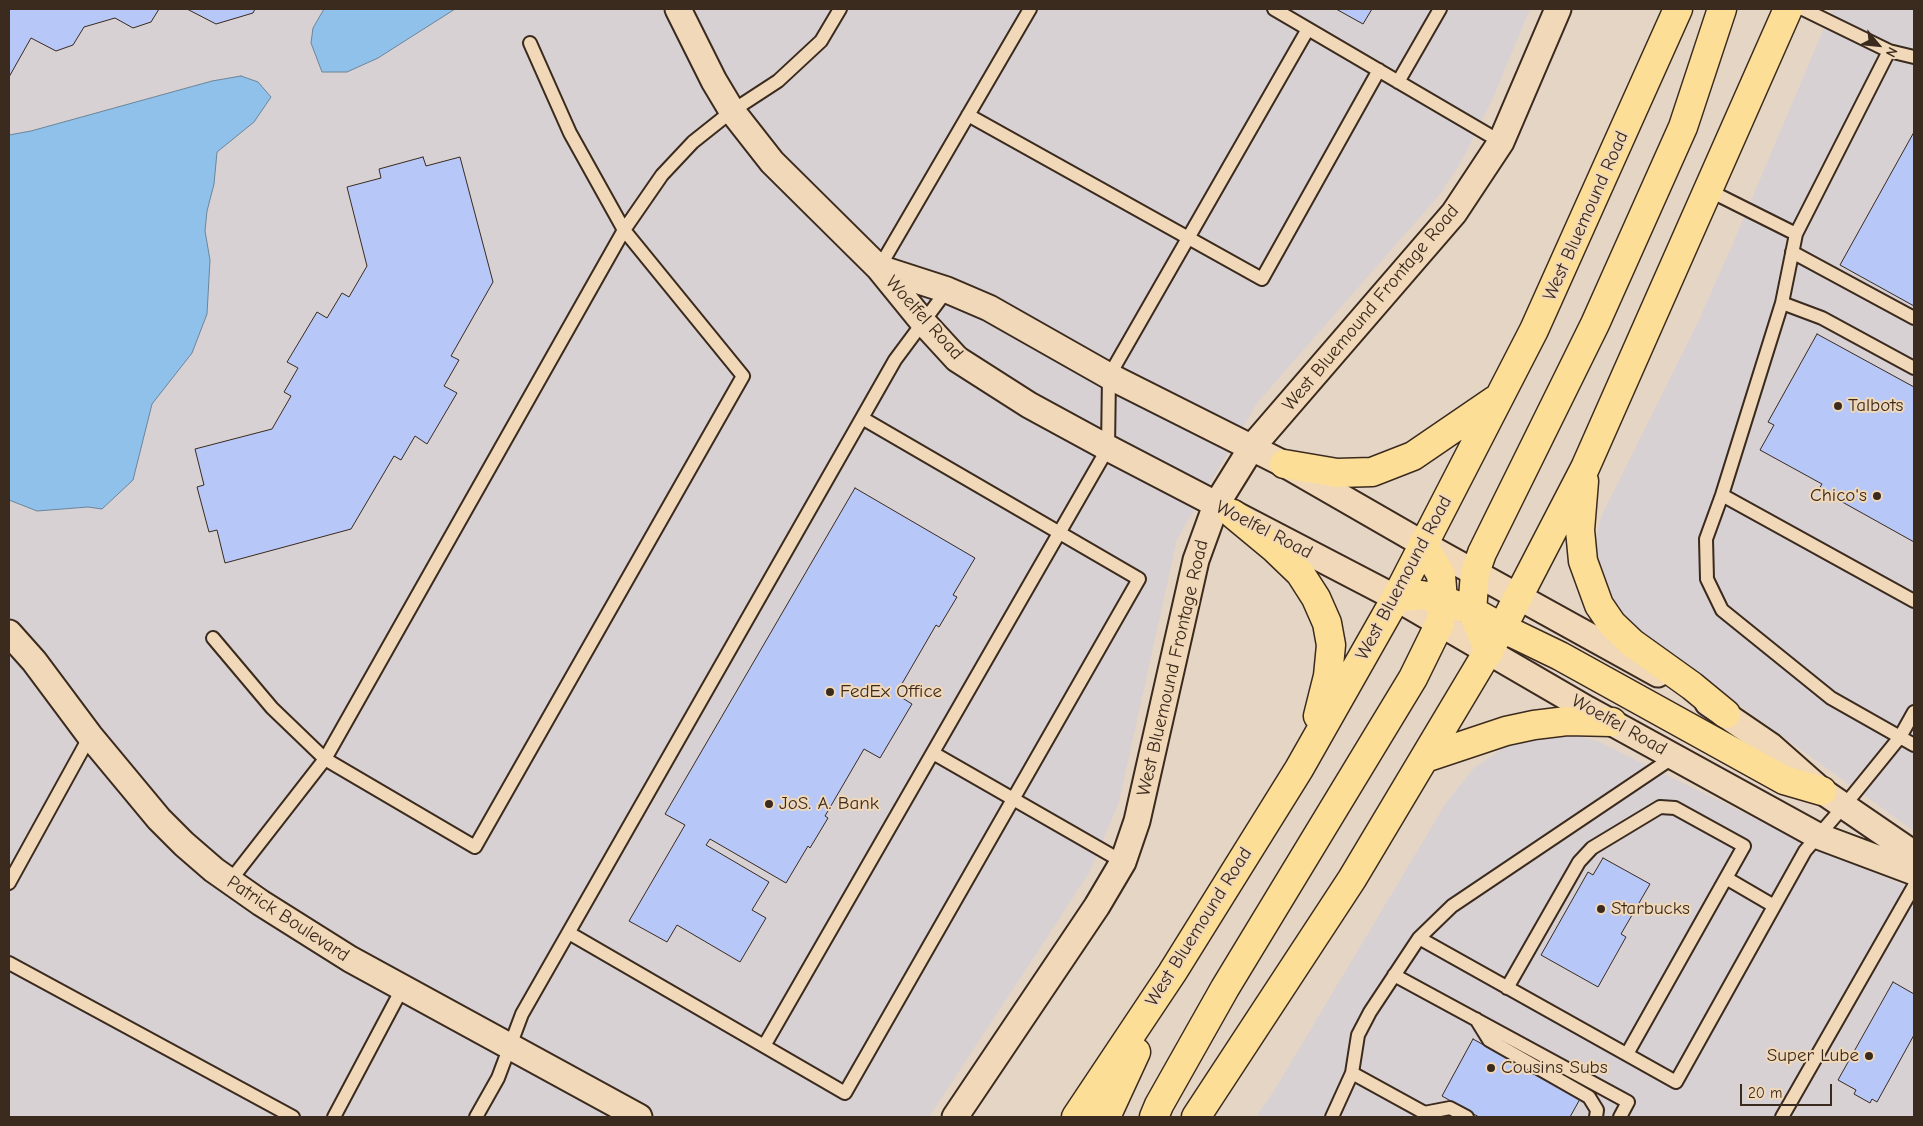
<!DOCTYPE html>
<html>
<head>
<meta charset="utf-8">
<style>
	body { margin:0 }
	#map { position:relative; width:1923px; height:1126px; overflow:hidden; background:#e5d5c5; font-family:"Comic Neue",sans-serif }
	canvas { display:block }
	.frame { position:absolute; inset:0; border:10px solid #3b2a1e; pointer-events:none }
	.north { position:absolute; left:1853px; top:20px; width:50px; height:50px; -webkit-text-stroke:4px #f0d8b8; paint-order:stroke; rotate:118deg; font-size:14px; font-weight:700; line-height:20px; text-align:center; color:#3b2a1e }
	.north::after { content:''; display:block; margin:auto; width:18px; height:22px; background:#3b2a1e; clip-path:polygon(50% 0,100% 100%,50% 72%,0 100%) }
	.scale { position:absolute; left:1740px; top:1084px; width:92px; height:22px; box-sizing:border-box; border:2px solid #3b2a1e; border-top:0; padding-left:6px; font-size:15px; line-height:18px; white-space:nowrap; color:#3b2a1e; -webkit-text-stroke:4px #f0d8b8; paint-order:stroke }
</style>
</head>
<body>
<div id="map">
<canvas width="1923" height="1126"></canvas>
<div class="frame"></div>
<div class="north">N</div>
<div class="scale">20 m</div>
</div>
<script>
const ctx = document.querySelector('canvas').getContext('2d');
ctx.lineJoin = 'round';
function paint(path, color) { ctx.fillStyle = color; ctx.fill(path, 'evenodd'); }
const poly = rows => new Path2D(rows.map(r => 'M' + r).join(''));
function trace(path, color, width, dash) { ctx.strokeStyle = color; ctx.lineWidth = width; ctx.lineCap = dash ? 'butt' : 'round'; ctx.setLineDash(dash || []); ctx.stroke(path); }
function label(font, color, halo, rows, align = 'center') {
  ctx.font = font + ' "Comic Neue",sans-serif'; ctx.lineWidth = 4; ctx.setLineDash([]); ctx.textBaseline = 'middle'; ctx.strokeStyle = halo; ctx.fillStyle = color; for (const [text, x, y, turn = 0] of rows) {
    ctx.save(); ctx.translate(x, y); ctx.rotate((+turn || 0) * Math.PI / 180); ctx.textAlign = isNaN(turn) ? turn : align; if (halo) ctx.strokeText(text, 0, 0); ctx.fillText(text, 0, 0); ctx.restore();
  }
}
paint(poly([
	[9,9,1530,9,1495,93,1465,155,1441,193,1257,403,1177,539,1119,802,1089,873,929,1117,9,1117],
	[1832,9,1914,9,1914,831,1639,633,1618,610,1604,587,1597,571,1594,546,1601,517,1698,322,1734,241],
	[1536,733,1565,733,1595,740,1826,853,1914,889,1914,1117,1256,1117,1275,1089,1446,803,1474,768,1507,746]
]), '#d7d1d4');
const water = poly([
	[324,9,455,9,378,58,347,72,322,72,311,43,313,28,324,9],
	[241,76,258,82,271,97,254,122,217,152,214,184,207,211,205,231,210,260,207,314,192,353,152,404,133,480,102,509,88,507,37,511,9,500,9,135,31,131,212,81,241,76]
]);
paint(water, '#8fc1eb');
trace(water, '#6d8599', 1);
const building = poly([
	[9,9,159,9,151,22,133,28,115,18,84,27,73,45,56,51,31,38,9,77,9,9],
	[187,9,255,9,253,13,216,24,187,9],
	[1336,9,1372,9,1363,24,1336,9],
	[1914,132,1914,306,1840,265,1914,132],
	[423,157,426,166,460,157,493,282,451,356,459,360,444,386,457,393,427,444,415,436,401,460,394,456,351,529,225,563,217,530,209,532,197,487,204,485,195,449,272,429,291,396,284,392,298,368,287,362,317,312,327,318,342,293,349,297,367,266,347,187,381,178,379,169,423,157],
	[1817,334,1914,387,1914,542,1819,489,1822,484,1760,450,1774,425,1768,422,1817,334],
	[855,488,975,558,953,595,957,597,939,627,936,625,896,694,912,704,880,758,864,749,825,816,828,818,810,848,808,846,786,883,710,839,706,845,769,882,752,910,766,918,740,962,677,925,667,942,629,921,685,825,665,814,855,488],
	[1603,858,1650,884,1621,934,1626,937,1598,987,1541,955,1588,872,1593,875,1603,858],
	[1893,982,1914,994,1914,1035,1877,1102,1872,1099,1870,1103,1854,1094,1856,1090,1838,1080,1893,982],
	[1473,1039,1580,1099,1570,1117,1479,1117,1442,1096,1473,1039]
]);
paint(building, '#b7c8f8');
trace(building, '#3b2a1e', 1);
const service = poly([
	[1274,9,1501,142],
	[1889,51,1914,57],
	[1398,82,1440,9],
	[968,115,1262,279,1379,70],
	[1708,190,1796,234,1889,51,1803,9],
	[1796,234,1782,303,1722,495,1706,539,1707,579,1722,610,1831,698,1914,745],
	[1792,252,1914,318],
	[879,268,1030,9],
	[1782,303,1822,318,1914,368],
	[1722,495,1914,601],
	[213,638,272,708,325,759,475,847,743,376,624,230,570,133,530,43],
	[933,753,1123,862],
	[230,881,325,759,624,230,662,175,693,142,732,111,778,81,821,41,840,9],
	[9,883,90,736],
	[569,933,845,1093,1139,579,862,418],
	[1419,938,1676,1082,1805,851,1844,806,1900,737,1914,712],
	[9,963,293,1117],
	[1394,975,1628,1102,1620,1117],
	[1507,988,1579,862,1592,848,1660,807,1675,808,1744,846,1726,878],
	[1476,1019,1489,1040,1589,1097,1597,1110,1596,1117],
	[764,1046,1108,448,1109,376,1308,29],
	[1627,1054,1726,878,1774,906],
	[1352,1073,1432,1117],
	[1424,1113,1450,1108,1467,1117],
	[334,1117,403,987],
	[476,1117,498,1078,522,1014,862,418,895,360,947,290],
	[1332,1117,1352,1073,1358,1035,1370,1012,1419,938,1452,906,1675,756],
	[1782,1117,1914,886]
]);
const minor = poly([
	[678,9,714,81,732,111,772,162,879,268,923,322,957,359,1029,405,1108,448,1396,598,1587,709,1818,836,1914,872],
	[879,268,947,290,989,308,1109,376,1284,464,1423,544,1658,674],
	[9,633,34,661,90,736,159,819,184,844,214,870,261,903,350,959,639,1117],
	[1708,703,1771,746,1822,791,1914,854],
	[955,1117,1097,906,1123,862,1137,821,1196,560,1216,505,1252,447,1454,213,1501,142,1558,9]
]);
const primary = poly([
	[1284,464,1337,473,1372,472,1413,456,1495,400],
	[1584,481,1580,530,1583,561,1599,605,1612,624,1632,643,1692,686,1726,714],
	[1233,514,1274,548,1300,573,1316,598,1327,623,1331,645,1328,676,1318,716],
	[1396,598,1422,595,1443,600,1472,611,1502,628,1560,656,1784,780,1822,791],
	[1489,652,1472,611,1475,573,1482,553,1595,324,1683,127,1722,9],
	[1425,758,1506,731,1534,725,1567,721,1612,722],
	[1076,1117,1172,973,1299,769,1396,598,1534,330,1678,9],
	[1106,1117,1136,1052],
	[1154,1117,1159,1105,1225,988,1413,678,1440,623,1443,600,1441,575,1423,544],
	[1196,1117,1352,879,1502,628,1585,468,1788,9]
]);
trace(service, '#3b2a1e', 16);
trace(minor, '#3b2a1e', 29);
trace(primary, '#3b2a1e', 31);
trace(service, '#f0d8b8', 12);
trace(minor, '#f0d8b8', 25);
trace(primary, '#fcde96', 28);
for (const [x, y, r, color] of [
	[1838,406,5,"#3b2a1e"],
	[1877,496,5,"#3b2a1e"],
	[830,692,5,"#3b2a1e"],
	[769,804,5,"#3b2a1e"],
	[1601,909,5,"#3b2a1e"],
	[1869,1056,5,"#3b2a1e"],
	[1491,1068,5,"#3b2a1e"]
]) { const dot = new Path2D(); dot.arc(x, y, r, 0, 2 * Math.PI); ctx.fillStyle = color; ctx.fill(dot); trace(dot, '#f0d8b8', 2); }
label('19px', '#3b2a1e', '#f0d8b8', [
	["West Bluemound Road",1586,216,-66],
	["West Bluemound Frontage Road",1371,308,-50],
	["Woelfel Road",924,318,48],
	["Woelfel Road",1264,530,27],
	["West Bluemound Road",1404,578,-62],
	["West Bluemound Frontage Road",1173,668,-77],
	["Woelfel Road",1619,725,29],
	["Patrick Boulevard",288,919,33],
	["West Bluemound Road",1199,927,-58]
]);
label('19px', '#3b2a1e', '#f0d8b8', [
	["Talbots",1848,406],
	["Chico's",1867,496,"right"],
	["FedEx Office",840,692],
	["JoS. A. Bank",779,804],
	["Starbucks",1611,909],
	["Super Lube",1859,1056,"right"],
	["Cousins Subs",1501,1068]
], 'left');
</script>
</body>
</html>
